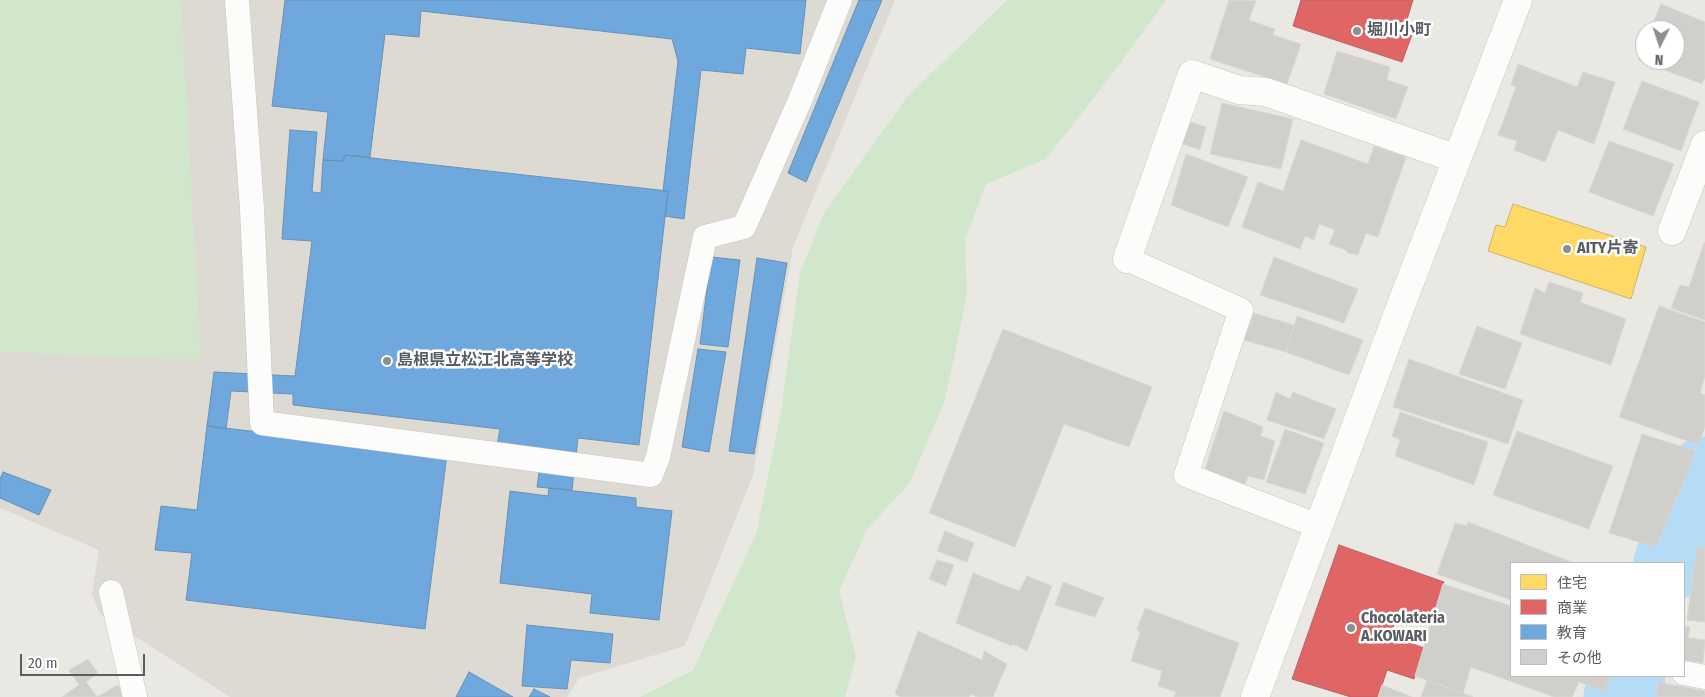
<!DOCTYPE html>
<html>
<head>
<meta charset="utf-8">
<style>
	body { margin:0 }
	#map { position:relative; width:1705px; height:697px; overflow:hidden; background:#eae8e3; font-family:"Fira Sans Condensed","Noto Sans JP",sans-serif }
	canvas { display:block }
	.legend { position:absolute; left:1510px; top:562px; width:175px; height:115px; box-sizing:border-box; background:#fff; border:1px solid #bdbec0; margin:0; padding:6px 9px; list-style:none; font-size:15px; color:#595d62 }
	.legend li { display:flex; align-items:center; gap:10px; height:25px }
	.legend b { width:25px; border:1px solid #bdbec0 }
	.north { position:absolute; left:1635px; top:20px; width:50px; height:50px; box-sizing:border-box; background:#fff; border:1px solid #bdbec0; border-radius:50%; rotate:184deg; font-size:14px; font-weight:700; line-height:20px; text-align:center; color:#595d62 }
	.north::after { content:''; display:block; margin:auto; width:18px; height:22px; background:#8c8e8f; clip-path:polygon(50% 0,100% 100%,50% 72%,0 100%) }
	.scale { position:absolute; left:20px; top:654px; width:125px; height:22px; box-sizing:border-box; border:2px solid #595d62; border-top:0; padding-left:6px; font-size:15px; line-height:18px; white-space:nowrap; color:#595d62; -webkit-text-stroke:4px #fff; paint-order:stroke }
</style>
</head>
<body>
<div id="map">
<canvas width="1705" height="697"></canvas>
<ul class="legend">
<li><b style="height:14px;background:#ffd966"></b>住宅</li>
<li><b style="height:14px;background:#e06666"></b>商業</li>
<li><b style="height:14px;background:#6fa8dc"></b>教育</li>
<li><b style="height:14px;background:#d0cfcc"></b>その他</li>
</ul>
<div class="north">N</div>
<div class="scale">20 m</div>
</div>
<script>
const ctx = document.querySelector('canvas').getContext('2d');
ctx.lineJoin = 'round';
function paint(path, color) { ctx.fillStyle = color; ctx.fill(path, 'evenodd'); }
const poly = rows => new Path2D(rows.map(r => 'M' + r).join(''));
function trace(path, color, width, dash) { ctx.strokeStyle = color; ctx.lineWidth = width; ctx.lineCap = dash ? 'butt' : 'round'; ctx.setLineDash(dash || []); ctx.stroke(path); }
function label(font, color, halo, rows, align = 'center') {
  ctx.font = font + ' "Fira Sans Condensed","Noto Sans JP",sans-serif'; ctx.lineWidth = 5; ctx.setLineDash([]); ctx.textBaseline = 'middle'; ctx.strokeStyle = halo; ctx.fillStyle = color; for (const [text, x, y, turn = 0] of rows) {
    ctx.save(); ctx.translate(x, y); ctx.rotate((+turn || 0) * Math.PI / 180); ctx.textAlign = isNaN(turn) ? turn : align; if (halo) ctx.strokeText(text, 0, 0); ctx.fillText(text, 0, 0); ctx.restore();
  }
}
paint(poly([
	[0,0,895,0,793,247,753,475,685,646,579,678,567,697,230,697,100,614,92,594,99,550,0,508]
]), '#dddad3');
paint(poly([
	[0,0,181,0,201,360,0,352],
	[1007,0,1166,0,1117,68,1046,159,986,184,965,240,967,295,945,400,910,483,868,528,839,591,856,657,845,697,640,697,693,670,756,534,781,412,800,273,824,213,907,97]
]), '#d1e7cc');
const homes = poly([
	[1513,204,1646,247,1631,299,1488,251,1496,225,1505,227,1513,204]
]);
paint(homes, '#ffd966');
trace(homes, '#cdb465', 1);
const shops = poly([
	[1301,0,1413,0,1404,29,1413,32,1402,62,1293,26,1301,0],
	[1339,545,1444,582,1431,621,1399,609,1390,636,1424,648,1414,679,1387,670,1378,697,1351,697,1292,679,1339,545]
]);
paint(shops, '#e06666');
trace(shops, '#b86365', 1);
const schools = poly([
	[285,0,806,0,800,54,746,48,743,74,701,70,684,219,665,216,668,191,663,191,678,61,672,39,421,11,419,37,385,34,370,157,345,155,343,161,323,160,328,112,272,106,285,0],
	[859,0,882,0,806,182,788,173,859,0],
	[290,130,317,132,312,192,321,193,323,160,343,161,345,155,668,191,639,445,578,438,572,490,537,487,542,451,497,445,500,429,293,405,293,394,231,391,226,429,207,426,214,372,295,376,312,241,282,239,290,130],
	[711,257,740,260,728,347,700,344,711,257],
	[757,258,787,263,754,454,729,451,757,258],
	[698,349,726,352,709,452,682,447,698,349],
	[207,426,447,454,425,629,186,600,192,553,155,550,161,506,197,510,207,426],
	[3,472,51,490,39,515,0,498,0,479,3,472],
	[549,488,636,498,636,507,672,511,659,620,590,613,592,594,500,583,510,491,548,496,549,488],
	[527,625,613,634,610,663,571,660,567,689,522,686,527,625],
	[469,672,513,697,456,697,469,672],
	[534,689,550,697,529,697,534,689]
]);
paint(schools, '#6fa8dc');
trace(schools, '#6892b7', 1);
trace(poly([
	[1671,563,1705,474],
	[1621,697,1628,676]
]), '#b4dcf7', 75);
const building = poly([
	[1229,0,1256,1,1249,20,1275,29,1273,35,1301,44,1287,84,1210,59,1229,0],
	[1661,4,1705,22,1705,78,1702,84,1638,60,1645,42,1645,60,1675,60,1675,30,1650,30,1661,4],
	[1337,51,1390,67,1387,80,1408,87,1396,119,1324,94,1337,51],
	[1518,64,1577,87,1583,72,1615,82,1594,144,1558,130,1545,162,1514,150,1517,141,1498,135,1516,87,1511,85,1518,64],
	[1642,81,1699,102,1681,151,1623,129,1642,81],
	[1222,103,1293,119,1281,169,1210,154,1222,103],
	[1188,121,1206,127,1200,150,1183,144,1188,121],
	[1301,140,1368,164,1374,146,1406,157,1378,237,1366,233,1358,255,1348,253,1346,250,1329,244,1335,230,1319,224,1314,240,1305,236,1300,249,1242,227,1258,182,1283,191,1301,140],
	[1609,141,1674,164,1653,216,1589,192,1609,141],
	[1186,154,1248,177,1228,227,1171,205,1186,154],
	[1704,243,1705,243,1705,320,1671,308,1680,285,1689,287,1704,243],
	[1274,257,1358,289,1344,323,1260,295,1274,257],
	[1549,282,1583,293,1580,302,1626,319,1611,365,1520,334,1535,288,1545,293,1549,282],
	[1659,306,1705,322,1705,376,1700,393,1705,395,1705,426,1699,445,1619,417,1659,306],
	[1254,313,1294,325,1286,352,1244,340,1254,313],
	[1297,316,1363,340,1349,375,1286,352,1297,316],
	[1477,326,1522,343,1505,389,1459,374,1477,326],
	[1003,329,1152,387,1129,447,1064,424,1015,547,929,513,1003,329],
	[1409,359,1523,400,1508,444,1393,407,1409,359],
	[1276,392,1290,399,1293,392,1336,409,1324,439,1267,420,1276,392],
	[1224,411,1263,427,1261,436,1275,441,1264,480,1248,476,1245,484,1205,469,1224,411],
	[1400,412,1488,442,1474,485,1395,456,1400,440,1392,436,1400,412],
	[1285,429,1324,443,1305,494,1266,482,1285,429],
	[1517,431,1613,466,1589,529,1493,495,1517,431],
	[1642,434,1696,451,1656,547,1609,533,1642,434],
	[1468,522,1574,563,1511,563,1511,600,1437,574,1455,523,1467,526,1468,522],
	[945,531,974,543,967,562,937,551,945,531],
	[1697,547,1705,548,1705,622,1687,620,1697,547],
	[937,560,954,565,946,586,929,579,937,560],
	[973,573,1019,591,1027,576,1052,586,1027,651,1013,644,1012,646,956,623,973,573],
	[1063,582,1104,598,1095,617,1055,605,1063,582],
	[1443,584,1511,606,1511,676,1611,676,1605,692,1579,682,1572,697,1554,697,1471,667,1463,693,1415,676,1443,584],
	[1145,608,1239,643,1220,697,1174,697,1176,692,1158,686,1162,671,1131,661,1140,632,1137,630,1145,608],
	[1684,626,1690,627,1688,638,1705,640,1703,663,1684,660,1684,626],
	[918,631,982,660,984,651,1007,664,993,697,977,697,971,694,969,697,901,697,895,694,918,631],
	[88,659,98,673,86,682,97,697,118,685,124,697,62,697,79,685,69,670,88,659],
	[1427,680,1463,693,1473,697,1421,697,1427,680],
	[1658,682,1705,691,1705,697,1657,697,1658,682],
	[1382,685,1412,697,1378,697,1382,685]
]);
paint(building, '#d0cfcc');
trace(building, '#d9d7d2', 1);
const service = poly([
	[237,0,252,209,262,423,651,475,658,457,705,237,744,227,801,98,840,0],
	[1127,259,1241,310,1186,475,1318,526],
	[111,592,135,697],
	[1684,673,1705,677]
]);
const minor = poly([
	[1672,231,1705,145],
	[1127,259,1192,74,1239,90,1266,92,1457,159],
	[1255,697,1395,321,1518,0]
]);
trace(service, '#c6c6c5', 25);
trace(minor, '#c6c6c5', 29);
trace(service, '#fcfcfb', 24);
trace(minor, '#fcfcfb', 28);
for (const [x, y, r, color] of [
	[1357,31,5,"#8c8e8f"],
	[1567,249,5,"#8c8e8f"],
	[387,361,5,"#8c8e8f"],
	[1351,628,5,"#8c8e8f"]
]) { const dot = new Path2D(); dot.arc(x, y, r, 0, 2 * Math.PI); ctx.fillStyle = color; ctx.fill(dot); trace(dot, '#fff', 2); }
label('bold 16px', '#595d62', '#fff', [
	["堀川小町",1367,31],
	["AITY片寄",1577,249],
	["島根県立松江北高等学校",397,361],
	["Chocolateria",1361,619],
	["A.KOWARI",1361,637]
], 'left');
</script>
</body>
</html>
